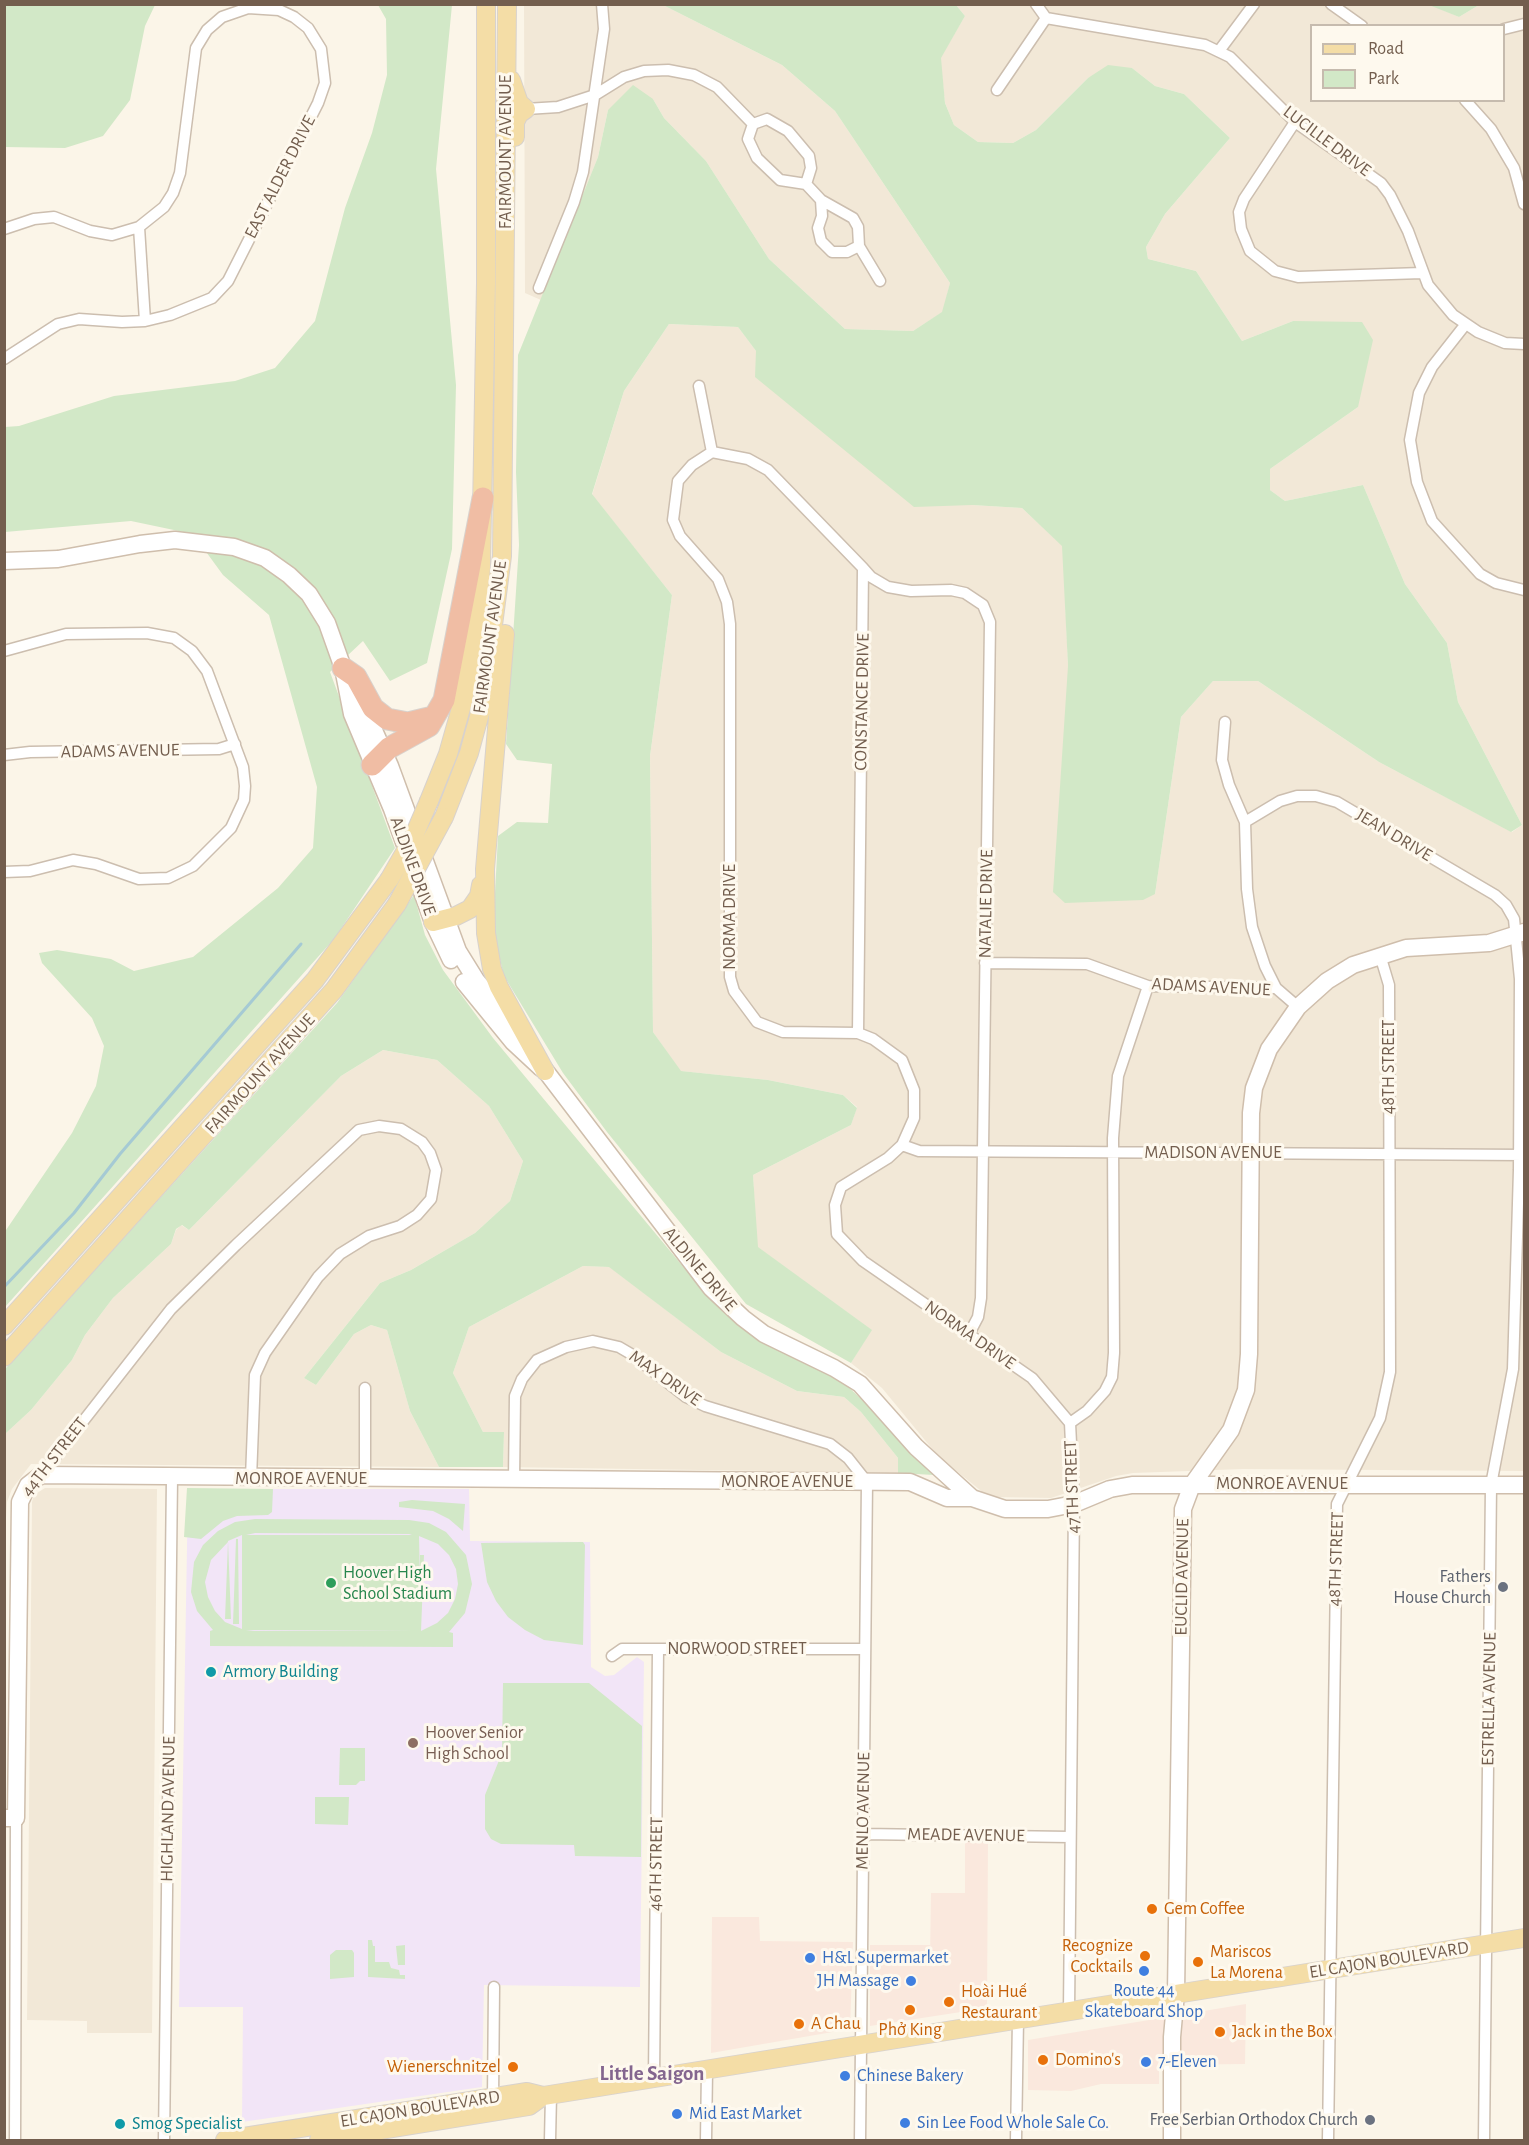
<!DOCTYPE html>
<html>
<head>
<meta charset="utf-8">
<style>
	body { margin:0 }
	#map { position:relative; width:1529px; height:2145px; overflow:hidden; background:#fbf5e8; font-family:"Alegreya Sans",sans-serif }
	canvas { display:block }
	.frame { position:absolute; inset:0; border:6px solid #735e4e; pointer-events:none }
	.legend { position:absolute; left:1310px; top:24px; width:195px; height:78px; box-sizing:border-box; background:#fef9ee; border:2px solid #c6bbae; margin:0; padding:8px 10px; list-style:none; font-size:18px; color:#735e4e }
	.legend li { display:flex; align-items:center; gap:12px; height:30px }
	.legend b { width:30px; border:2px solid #c6bbae }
</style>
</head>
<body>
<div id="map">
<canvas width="1529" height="2145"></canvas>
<div class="frame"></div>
<ul class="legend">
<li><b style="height:8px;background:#f4dda6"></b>Road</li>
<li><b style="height:16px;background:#d2e8c7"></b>Park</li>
</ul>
</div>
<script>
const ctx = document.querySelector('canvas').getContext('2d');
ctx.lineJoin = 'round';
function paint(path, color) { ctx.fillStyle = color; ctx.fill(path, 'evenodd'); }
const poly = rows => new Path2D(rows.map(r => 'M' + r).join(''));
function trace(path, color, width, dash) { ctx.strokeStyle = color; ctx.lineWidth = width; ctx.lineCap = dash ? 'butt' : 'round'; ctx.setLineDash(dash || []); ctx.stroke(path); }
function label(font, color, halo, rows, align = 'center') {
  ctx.font = font + ' "Alegreya Sans",sans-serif'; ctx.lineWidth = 6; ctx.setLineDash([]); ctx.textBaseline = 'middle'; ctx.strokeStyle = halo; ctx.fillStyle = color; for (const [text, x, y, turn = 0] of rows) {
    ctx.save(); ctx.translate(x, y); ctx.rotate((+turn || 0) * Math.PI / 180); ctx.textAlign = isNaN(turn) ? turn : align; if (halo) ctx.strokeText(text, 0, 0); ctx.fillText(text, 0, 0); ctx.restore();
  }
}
paint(poly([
	[1429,4,1459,17,1479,5,1524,5,1524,1471,1243,1469,1133,1473,1116,1476,1051,1498,995,1497,985,1494,938,1456,882,1388,851,1363,871,1330,757,1247,753,1175,851,1125,857,1107,843,1095,768,1080,680,1071,653,1032,650,756,672,595,592,495,624,391,669,324,738,327,756,351,972,505,1022,508,1063,546,1068,666,1155,894,1181,717,1213,681,1258,681,1379,762,1512,832,1522,825,1458,702,1447,643,1405,584,1363,485,1285,501,1270,490,1270,469,1358,407,1293,321,1242,341,1196,271,1148,259,1146,247,1165,214,1230,138,1184,94,1155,86,1132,68,1088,78,1036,130,1013,143,978,142,954,125,945,103,940,58,965,16,956,5],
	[1312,26,1504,26,1504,100,1312,100],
	[524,5,663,5,782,65,835,111,950,283,943,312,913,331,845,329,769,259,706,161,664,118,653,99,608,110,598,157,541,300,525,293],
	[383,1050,437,1060,489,1106,523,1161,510,1201,475,1233,411,1270,380,1283,304,1378,316,1385,354,1334,371,1325,387,1330,410,1411,439,1467,31,1464,12,1489,7,1502,5,1534,5,1434,31,1410,72,1360,85,1335,113,1298,171,1244,176,1230,181,1225,189,1230,341,1076],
	[583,1266,610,1267,721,1352,797,1391,844,1397,861,1412,898,1458,898,1473,503,1467,504,1433,483,1432,453,1373,469,1327],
	[45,1488,157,1489,152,2033,87,2033,87,2021,27,2020,32,1502,34,1495]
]), '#f2e8d7');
paint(poly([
	[965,1841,988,1842,987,2008,870,2026,870,1945,930,1945,930,1960,931,1893,965,1893],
	[712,1917,759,1917,760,1941,853,1942,850,2029,711,2053],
	[1246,2004,1245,2064,1159,2065,1159,2084,1101,2084,1071,2091,1028,2090,1028,2040]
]), '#fae8dd');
paint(poly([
	[188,1489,469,1489,470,1541,590,1542,591,1667,605,1676,614,1675,637,1657,644,1662,640,1987,484,1985,482,2087,242,2122,243,2007,179,2007]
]), '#f2e5f7');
paint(poly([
	[5,4,155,5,145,26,130,100,103,136,65,148,5,147],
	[378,5,452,5,436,169,456,385,452,549,427,663,390,681,363,641,330,672,395,848,334,939,5,1307,4,1233,72,1133,96,1086,104,1046,92,1018,42,963,39,953,57,950,111,959,134,971,193,957,278,888,313,848,317,787,269,615,223,575,193,534,131,521,5,532,5,427,19,426,114,396,235,381,275,368,315,321,345,208,372,133,387,75,386,19],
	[663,5,956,5,965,16,941,58,945,103,954,125,978,142,1013,143,1036,130,1088,78,1108,65,1132,68,1155,86,1184,94,1230,138,1165,214,1146,247,1148,259,1196,271,1242,341,1293,321,1362,322,1373,340,1358,407,1270,469,1270,490,1285,501,1363,485,1405,584,1447,643,1458,702,1522,825,1511,832,1379,762,1258,681,1213,681,1181,717,1155,894,1143,900,1065,903,1053,892,1068,666,1062,546,1022,508,972,505,914,507,755,377,756,351,738,327,669,324,624,391,592,494,672,595,650,756,653,1032,681,1071,768,1080,843,1095,857,1108,851,1125,753,1175,758,1247,872,1330,851,1363,746,1304,607,1132,563,1073,504,976,493,931,498,836,517,822,548,823,552,764,517,760,506,744,519,545,516,472,518,355,598,157,608,110,633,85,653,99,664,118,706,161,769,259,845,329,913,331,942,312,950,283,835,111,782,65],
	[1429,5,1479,5,1459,17],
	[414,895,425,935,443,970,493,1038,705,1293,751,1333,843,1382,874,1411,934,1475,898,1473,898,1458,861,1412,844,1397,797,1391,721,1352,609,1267,583,1266,469,1327,453,1373,483,1432,504,1432,503,1467,439,1467,410,1411,387,1330,371,1325,354,1334,316,1385,304,1378,380,1283,411,1270,475,1233,510,1201,523,1161,489,1106,437,1060,383,1050,341,1076,189,1230,182,1225,176,1229,171,1244,113,1298,85,1335,72,1360,31,1410,5,1434,5,1369,337,1003],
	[187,1488,273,1489,272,1512,268,1515,237,1516,223,1521,201,1539,184,1537],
	[412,1500,465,1504,463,1531,449,1519,433,1511,399,1507,399,1502],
	[255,1519,409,1520,429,1523,446,1532,466,1555,472,1584,465,1613,449,1632,453,1633,453,1647,210,1646,210,1631,213,1630,197,1611,191,1592,194,1562,203,1545,218,1531,235,1522],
	[255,1533,409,1534,412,1535,246,1535],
	[242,1535,242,1629,225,1622,215,1611,208,1597,205,1582,211,1560,228,1542,225,1619,231,1619,228,1541],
	[419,1536,438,1544,449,1555,456,1569,458,1584,455,1599,448,1613,437,1623,421,1631,424,1555,420,1555,420,1582],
	[246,1630,416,1631,417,1631,254,1631],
	[236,1539,238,1539,239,1624,233,1624],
	[583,1542,585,1545,583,1645,544,1640,525,1630,508,1617,496,1601,487,1582,481,1543],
	[503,1683,589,1683,642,1726,641,1857,575,1856,574,1845,501,1844,491,1839,485,1829,485,1795,502,1753],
	[340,1748,365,1748,365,1781,360,1781,356,1785,339,1785],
	[315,1797,349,1797,348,1825,315,1824],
	[368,1940,372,1940,373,1946,375,1946,375,1962,389,1962,391,1968,399,1970,400,1975,405,1975,405,1979,368,1977],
	[405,1945,405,1965,398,1965,396,1946],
	[336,1950,352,1950,354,1953,354,1977,330,1979,330,1955]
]), '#d2e8c7');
trace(poly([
	[4,1287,74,1213,120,1154,301,944]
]), '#a5cad4', 3);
const street = poly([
	[1036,4,1046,18,1205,45,1230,57,1295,122,1381,183,1390,195,1408,231,1428,285,1453,315,1478,332,1505,343,1524,344],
	[1331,4,1362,26],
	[1504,29,1524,24],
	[1219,51,1254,4],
	[997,90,1046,18],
	[1465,100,1491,129,1514,168,1524,204],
	[526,109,558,107,595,95,624,77,644,71,668,70,694,75,717,87,753,124],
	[767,119,788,131,809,156,811,168,806,184,780,180,757,158,748,139,753,124,767,119],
	[1295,122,1244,199,1239,212,1241,229,1250,251,1275,271,1298,277,1422,273],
	[806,184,821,200,853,218,858,227,859,246,847,252,832,252,821,241,818,228,822,216,821,200],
	[4,229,34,219,54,217,90,231,112,235,139,227],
	[859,246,880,281],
	[539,288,574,202,583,172,604,29,602,4],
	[1465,325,1432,367,1419,393,1410,440,1417,482,1432,521,1480,574,1496,583,1524,590],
	[4,359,58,324,79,319,122,322,145,321,170,315,212,298,228,281,318,103,325,83,321,49,308,28,294,17,279,10,248,8,222,17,207,30,196,48,180,173,173,193,164,207,139,227,145,321],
	[699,386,712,452],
	[712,452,692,465,678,481,673,520,680,536,718,579,727,602,730,624,730,977,734,991,757,1022,783,1032,858,1033,873,1039,902,1060,914,1090,914,1118,902,1145,888,1158,841,1187,835,1205,837,1234,863,1261,1032,1378,1070,1423],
	[712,452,748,459,768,470,863,568,858,1033],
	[863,568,871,577,888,587,911,591,951,590,965,593,983,605,990,622,981,1298,978,1317,969,1334],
	[4,651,66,634,147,633,174,638,192,651,207,671,243,767,245,786,244,800,231,828,193,866,168,878,139,879,96,864,73,860,30,871,4,872],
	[1225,722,1222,760,1229,785,1245,822,1247,889,1252,927,1265,966,1276,988],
	[4,755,30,752,219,749,235,744],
	[1245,822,1280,801,1297,796,1316,796,1337,802,1495,895,1506,905,1514,919,1520,979,1519,1170,1513,1369,1491,1485,1484,2140],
	[985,963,1087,964,1148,986,1276,988,1298,1007],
	[902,1145,919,1151,1524,1155],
	[1070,1423,1087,1411,1105,1391,1112,1377,1114,1353,1113,1138,1118,1076,1148,986],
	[41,1475,171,1309,236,1245,359,1130,379,1126,401,1129,422,1142,430,1153,436,1170,431,1199,417,1215,400,1226,369,1236,340,1254,318,1277,265,1353,255,1375,251,1478],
	[365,1479,365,1388],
	[514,1480,515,1396,522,1379,537,1360,566,1347,593,1341,619,1347,631,1354,686,1397,705,1406,830,1444,848,1458,867,1482,860,2140],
	[612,1656,622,1649,865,1649],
	[863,1834,1070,1837],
	[1069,2011,1074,1504,1070,1423],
	[654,2079,658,1649],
	[493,2100,494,1987],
	[15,2140,16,1818],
	[164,2140,172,1478],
	[550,2140,551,2095],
	[706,2140,707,2070],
	[1016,2140,1018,2019],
	[1328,2140,1337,1504,1380,1418,1390,1372,1389,985,1380,955]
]);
const secondary = poly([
	[4,561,58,559,140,544,175,540,234,547,265,558,289,575,309,594,327,623,343,668,352,714,392,809,433,922,451,960],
	[359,697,390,766,458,951,476,980,516,1030],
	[464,982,513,1042,541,1068],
	[538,1061,711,1288,743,1318,764,1334,834,1368,860,1384,916,1447,972,1498],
	[4,1818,16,1818,20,1502,28,1485,41,1475,910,1482,947,1498,972,1498,1005,1509,1048,1509,1074,1504,1110,1489,1132,1485,1524,1485],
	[1172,2140,1172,2037,1176,1993,1183,1509,1192,1485,1231,1430,1246,1390,1249,1354,1251,1113,1254,1088,1269,1049,1298,1007,1327,981,1353,965,1406,948,1489,943,1524,932]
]);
const primary = poly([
	[511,80,519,103,526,109,519,114,515,122,515,137],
	[505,634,485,869,486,933,492,969,499,987,545,1071],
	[429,801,448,754,463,701,475,638,481,567,486,283,486,4],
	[444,817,469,753,483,702,502,556,507,4],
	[433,922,456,916,470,909,479,896,481,885],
	[4,1326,315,980,389,880],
	[4,1357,334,990,397,904],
	[225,2140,527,2092,543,2096,1524,1938],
	[319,2140,529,2106,543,2096]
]);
const highway = poly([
	[343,668,356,677,373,708,387,719,408,723,433,717],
	[372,765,389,748,429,726,444,700,483,498]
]);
trace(street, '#ccbeaf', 13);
trace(secondary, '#cfbeac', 19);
trace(primary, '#d8d2cd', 20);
trace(highway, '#d8d2cd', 23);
trace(street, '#fff', 10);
trace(secondary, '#fff', 16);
trace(primary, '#f4dda6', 18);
trace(highway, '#f0bda4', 21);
const primaryBridge = poly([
	[389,880,412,840,429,801],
	[397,904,444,817]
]);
trace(primaryBridge, '#d8d2cd', 20, []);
trace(primaryBridge, '#f4dda6', 18);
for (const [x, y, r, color] of [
	[331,1583,6,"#2e9e5b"],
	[1503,1587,6,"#6b7280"],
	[211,1672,6,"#0f9aa8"],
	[413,1743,6,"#8d6e63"],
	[1152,1909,6,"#e8710a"],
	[1145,1956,6,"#e8710a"],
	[810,1958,6,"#3f7fe0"],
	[1198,1962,6,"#e8710a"],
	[1144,1971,6,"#3f7fe0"],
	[911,1981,6,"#3f7fe0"],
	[949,2002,6,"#e8710a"],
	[910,2010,6,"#e8710a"],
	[799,2024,6,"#e8710a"],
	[1220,2032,6,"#e8710a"],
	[1043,2060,6,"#e8710a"],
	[1146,2062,6,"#3f7fe0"],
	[513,2067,6,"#e8710a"],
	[845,2076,6,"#3f7fe0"],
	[677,2114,6,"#3f7fe0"],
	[1370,2120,6,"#6b7280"],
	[905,2123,6,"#3f7fe0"],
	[120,2124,6,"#0f9aa8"]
]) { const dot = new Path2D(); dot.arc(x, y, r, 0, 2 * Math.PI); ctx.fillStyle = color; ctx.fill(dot); trace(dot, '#fef9ee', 2); }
label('18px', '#735e4e', '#fef9ee', [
	["LUCILLE DRIVE",1327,141,37],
	["FAIRMOUNT AVENUE",506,152,-90],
	["EAST ALDER DRIVE",280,177,-63],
	["FAIRMOUNT AVENUE",490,637,-82],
	["CONSTANCE DRIVE",862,702,-89],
	["ADAMS AVENUE",120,751,-1],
	["JEAN DRIVE",1394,835,31],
	["ALDINE DRIVE",413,866,70],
	["NATALIE DRIVE",986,904,-89],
	["NORMA DRIVE",730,917,-90],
	["ADAMS AVENUE",1211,987,3],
	["48TH STREET",1389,1067,-90],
	["FAIRMOUNT AVENUE",260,1074,-48],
	["MADISON AVENUE",1213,1153],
	["ALDINE DRIVE",700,1269,50],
	["NORMA DRIVE",970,1335,35],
	["MAX DRIVE",665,1378,35],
	["44TH STREET",54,1457,-52],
	["MONROE AVENUE",301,1479],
	["MONROE AVENUE",787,1482],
	["MONROE AVENUE",1282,1484],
	["47TH STREET",1072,1487,-92],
	["48TH STREET",1336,1559,-88],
	["EUCLID AVENUE",1182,1577,-89],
	["NORWOOD STREET",737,1649],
	["ESTRELLA AVENUE",1489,1699,-89],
	["HIGHLAND AVENUE",168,1809,-89],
	["MENLO AVENUE",863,1811,-89],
	["MEADE AVENUE",966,1835,1],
	["46TH STREET",656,1864,-89],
	["EL CAJON BOULEVARD",1389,1960,-9],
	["EL CAJON BOULEVARD",420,2109,-9]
]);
label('18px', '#27864d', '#fef9ee', [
	["Hoover High",343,1573],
	["School Stadium",343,1594]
], 'left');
label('18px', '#5b616d', '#fef9ee', [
	["Fathers",1491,1577],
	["House Church",1491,1598],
	["Free Serbian Orthodox Church",1358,2120]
], 'right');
label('18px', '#0d838f', '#fef9ee', [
	["Armory Building",223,1672],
	["Smog Specialist",132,2124]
], 'left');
label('18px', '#785e54', '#fef9ee', [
	["Hoover Senior",425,1733],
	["High School",425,1754]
], 'left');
label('18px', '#c56008', '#fef9ee', [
	["Gem Coffee",1164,1909],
	["Recognize",1133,1946,"right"],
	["Cocktails",1133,1967,"right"],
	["Mariscos",1210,1952],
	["La Morena",1210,1973],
	["Hoài Huế",961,1992],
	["Restaurant",961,2013],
	["A Chau",811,2024],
	["Phở King",910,2030,"center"],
	["Jack in the Box",1232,2032],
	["Domino's",1055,2060],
	["Wienerschnitzel",501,2067,"right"]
], 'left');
label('18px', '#366cbe', '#fef9ee', [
	["H&L Supermarket",822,1958],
	["JH Massage",899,1981,"right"],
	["Route 44",1144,1991,"center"],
	["Skateboard Shop",1144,2012,"center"],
	["7-Eleven",1158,2062],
	["Chinese Bakery",857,2076],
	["Mid East Market",689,2114],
	["Sin Lee Food Whole Sale Co.",917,2123]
], 'left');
label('bold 21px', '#84668f', '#fef9ee', [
	["Little Saigon",652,2074]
]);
</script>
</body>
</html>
